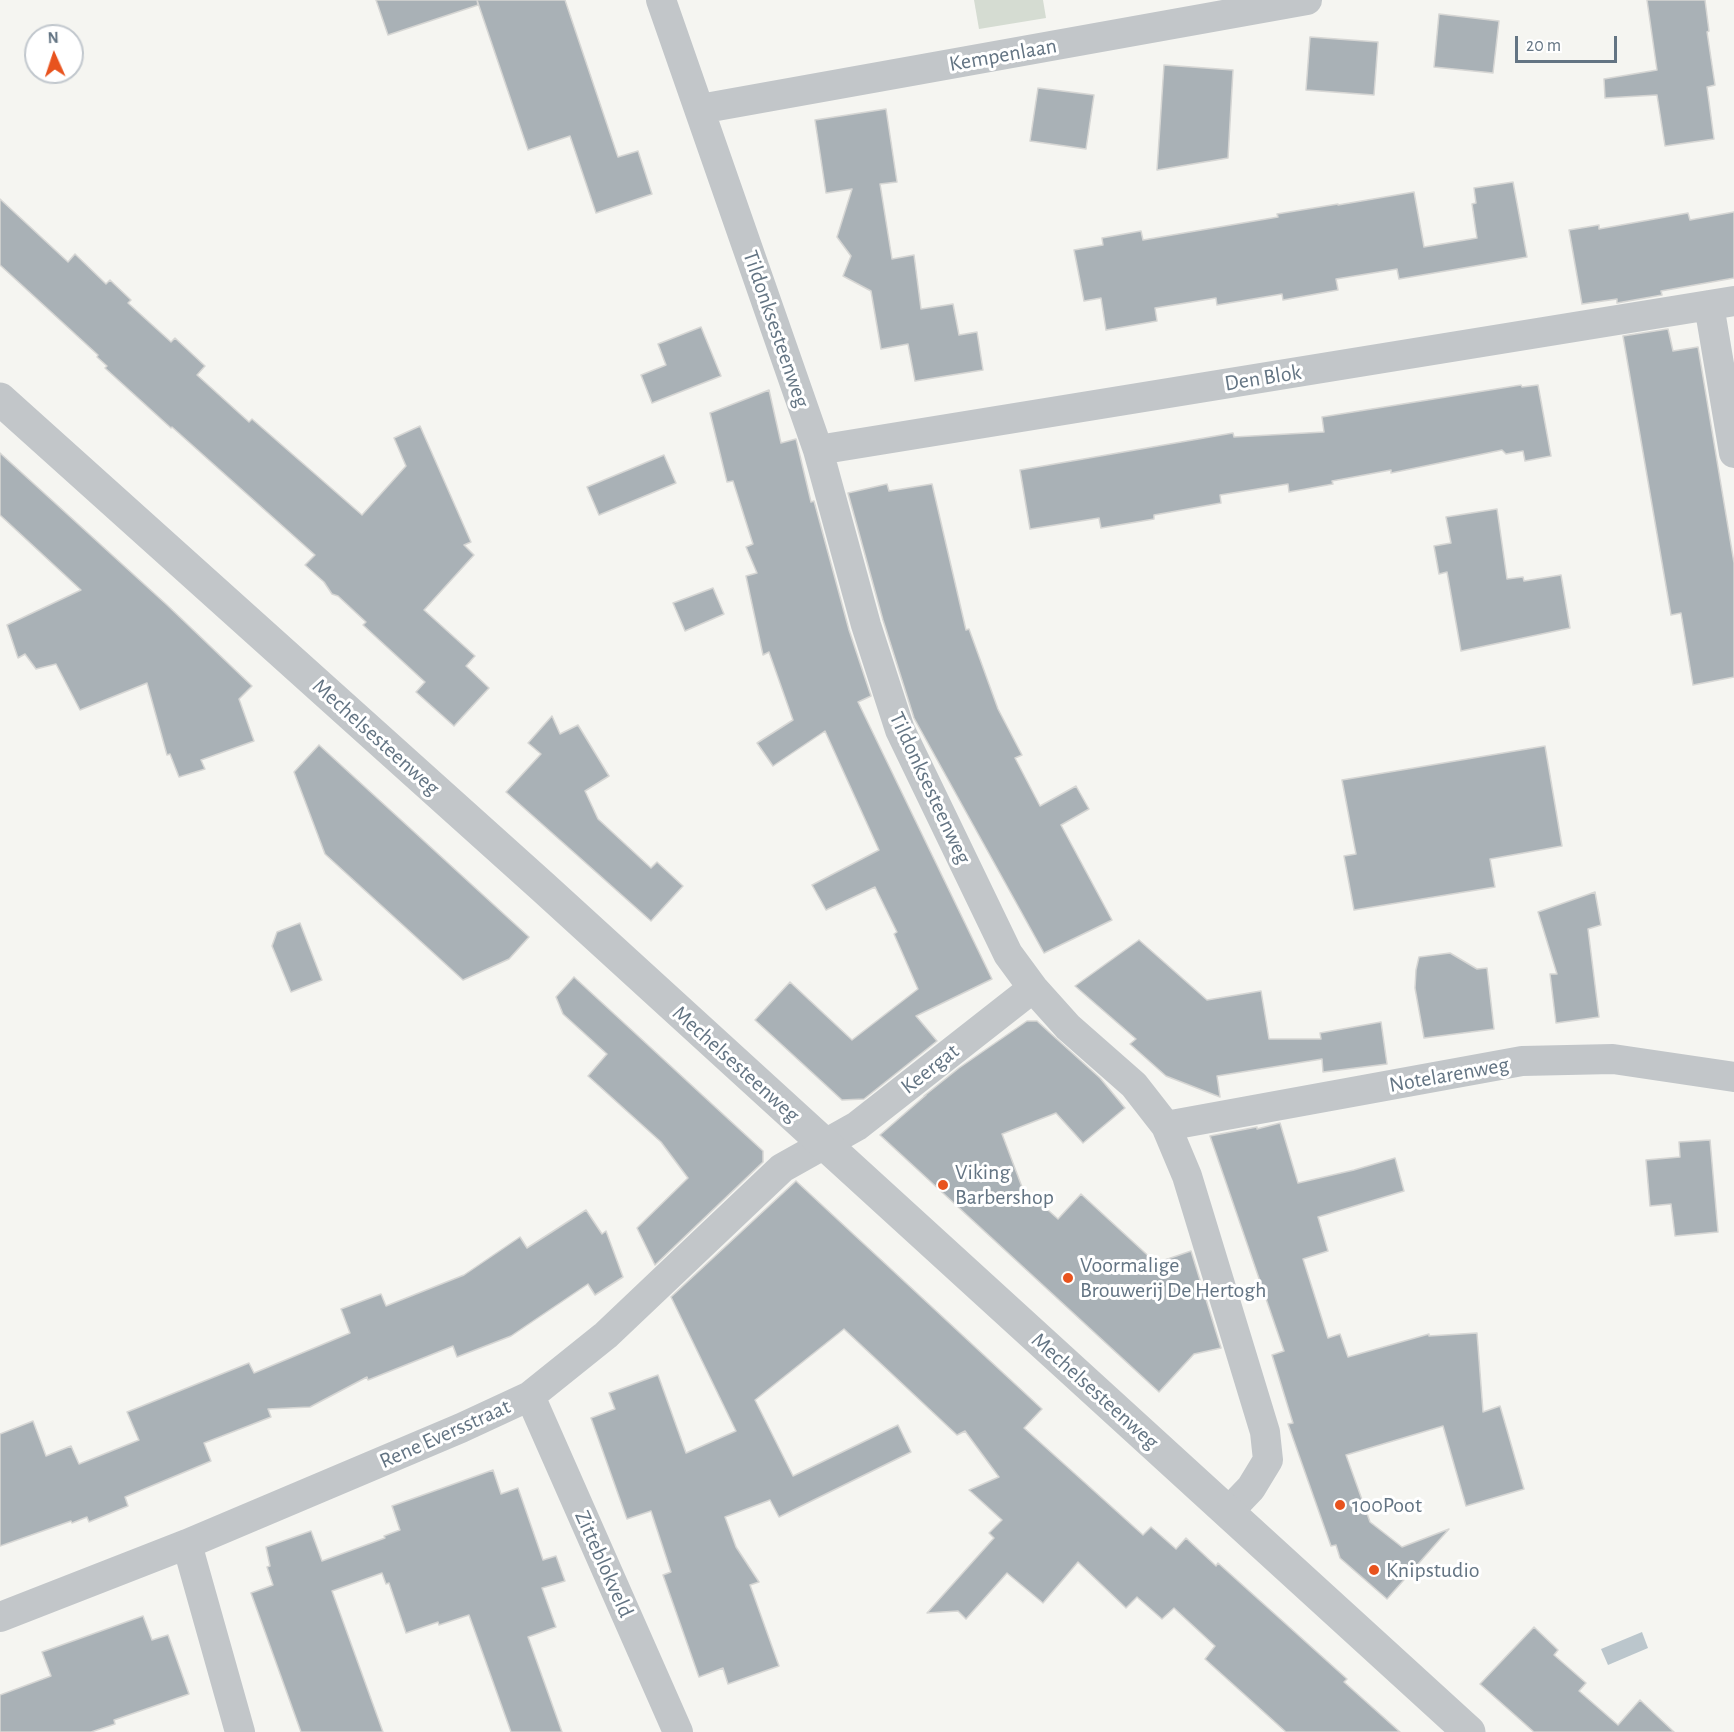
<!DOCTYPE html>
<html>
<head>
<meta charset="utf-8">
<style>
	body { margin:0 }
	#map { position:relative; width:1734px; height:1732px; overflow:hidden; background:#f5f5f1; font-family:"Alegreya Sans",sans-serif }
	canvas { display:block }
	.north { position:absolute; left:24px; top:24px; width:60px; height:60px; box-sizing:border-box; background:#fff; border:2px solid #c1c7cd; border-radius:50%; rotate:357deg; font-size:16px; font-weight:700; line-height:24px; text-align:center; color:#637483 }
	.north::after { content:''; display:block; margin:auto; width:21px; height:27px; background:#e8531e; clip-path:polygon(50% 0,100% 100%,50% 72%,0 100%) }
	.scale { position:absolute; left:1515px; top:36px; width:102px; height:27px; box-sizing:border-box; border:3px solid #637483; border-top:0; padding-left:8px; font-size:18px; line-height:21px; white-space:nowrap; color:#637483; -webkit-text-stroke:4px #fff; paint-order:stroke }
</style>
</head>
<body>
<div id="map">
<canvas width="1734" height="1732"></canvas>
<div class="north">N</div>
<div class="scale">20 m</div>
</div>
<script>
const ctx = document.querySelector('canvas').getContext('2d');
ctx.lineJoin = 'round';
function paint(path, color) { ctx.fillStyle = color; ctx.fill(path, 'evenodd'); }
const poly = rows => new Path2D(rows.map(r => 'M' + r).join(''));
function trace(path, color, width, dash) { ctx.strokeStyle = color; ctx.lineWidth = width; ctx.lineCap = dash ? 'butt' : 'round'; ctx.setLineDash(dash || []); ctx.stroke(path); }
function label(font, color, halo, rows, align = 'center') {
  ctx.font = font + ' "Alegreya Sans",sans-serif'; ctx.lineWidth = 6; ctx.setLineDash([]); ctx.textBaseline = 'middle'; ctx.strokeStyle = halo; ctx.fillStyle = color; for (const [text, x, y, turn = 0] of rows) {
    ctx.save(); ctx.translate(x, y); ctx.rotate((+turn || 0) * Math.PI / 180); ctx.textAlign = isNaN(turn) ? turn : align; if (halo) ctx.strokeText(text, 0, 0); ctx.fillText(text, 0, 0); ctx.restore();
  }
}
paint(poly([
	[974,0,1043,0,1046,18,979,29]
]), '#d5dcd2');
paint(poly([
	[1642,1632,1648,1648,1608,1665,1601,1649]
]), '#bbc6cc');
const building = poly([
	[376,0,477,0,478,5,388,35,376,0],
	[477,0,565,0,618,157,638,151,652,194,596,213,570,136,528,150,477,0],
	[1647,0,1705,0,1709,31,1707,32,1715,85,1707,87,1714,139,1665,146,1657,95,1605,98,1604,79,1657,70,1647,0],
	[1439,14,1499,21,1493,73,1434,67,1439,14],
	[1310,37,1378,42,1374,95,1306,90,1310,37],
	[1164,65,1233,70,1228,158,1157,170,1164,65],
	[1038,88,1094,95,1086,149,1030,141,1038,88],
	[886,109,897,182,880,184,892,259,914,255,921,309,953,304,959,335,977,332,983,370,915,381,908,344,881,349,871,291,843,276,851,256,837,237,852,189,826,193,815,120,886,109],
	[1513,182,1527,257,1399,279,1397,269,1336,279,1338,290,1283,300,1282,294,1217,305,1216,298,1155,308,1157,321,1106,330,1101,298,1084,301,1074,250,1103,245,1102,238,1141,231,1143,240,1278,217,1277,214,1338,204,1338,205,1414,192,1424,247,1477,238,1472,204,1476,203,1474,188,1513,182],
	[0,199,68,262,75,254,106,284,110,280,131,300,128,303,171,342,175,338,205,366,197,375,249,422,252,419,362,515,406,466,394,438,420,426,471,542,464,545,474,555,424,610,475,656,466,666,489,688,454,726,416,692,425,682,363,625,366,622,338,596,332,594,324,582,305,565,315,555,172,427,171,428,105,368,107,366,97,357,98,355,0,265,0,199],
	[1734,212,1734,278,1661,291,1662,295,1617,303,1617,299,1582,304,1569,230,1599,225,1599,229,1688,213,1690,220,1734,212],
	[701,327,721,376,652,403,641,375,666,365,658,344,701,327],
	[1668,329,1673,351,1698,347,1734,563,1734,677,1693,685,1681,613,1671,615,1623,336,1668,329],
	[1521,385,1522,387,1538,385,1551,456,1525,461,1523,451,1506,454,1502,450,1391,473,1391,470,1332,481,1333,484,1289,492,1288,484,1220,495,1221,503,1154,515,1154,519,1101,528,1099,518,1030,529,1020,470,1233,433,1234,437,1324,432,1322,417,1521,385],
	[769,390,781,443,796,439,811,502,814,501,849,630,871,696,858,702,992,979,916,1016,937,1041,864,1099,842,1100,755,1020,790,982,852,1040,918,989,894,934,897,932,875,887,826,910,812,885,879,850,825,731,773,766,757,743,793,720,769,652,763,655,746,576,757,573,746,547,753,544,733,481,727,482,710,413,769,390],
	[0,453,167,605,252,686,239,699,254,741,201,760,205,769,179,777,170,754,167,755,147,683,80,710,56,664,36,669,25,654,18,658,7,625,81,590,0,515,0,453],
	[664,455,676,483,599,515,587,487,664,455],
	[887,484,889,491,932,484,966,630,969,629,998,709,1022,755,1015,758,1040,806,1076,786,1089,809,1061,825,1112,920,1044,953,914,718,883,620,848,493,887,484],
	[1497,509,1507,579,1523,577,1524,581,1561,575,1570,628,1461,651,1447,572,1439,574,1434,546,1451,543,1446,517,1497,509],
	[713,588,724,614,685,631,673,603,713,588],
	[552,716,560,734,578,725,609,776,585,791,598,819,651,868,657,862,683,886,651,921,506,792,541,754,528,743,552,716],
	[319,745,529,937,509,959,463,980,325,854,294,772,319,745],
	[1545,746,1562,846,1490,859,1495,887,1354,910,1344,856,1356,854,1342,780,1545,746],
	[1595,892,1601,925,1588,929,1599,1017,1556,1023,1550,974,1557,974,1538,912,1595,892],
	[300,923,322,980,291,992,272,946,277,932,300,923],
	[1139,940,1207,1000,1261,991,1269,1039,1321,1039,1320,1033,1381,1022,1387,1064,1323,1072,1322,1059,1217,1076,1220,1097,1166,1076,1130,1044,1136,1039,1075,986,1139,940],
	[1450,953,1477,969,1487,968,1494,1029,1424,1038,1415,988,1416,970,1419,957,1450,953],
	[574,977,763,1151,763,1162,655,1265,637,1228,688,1178,661,1142,588,1076,607,1054,563,1014,556,997,574,977],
	[1027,1021,1037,1021,1049,1032,1100,1078,1125,1108,1083,1143,1056,1113,1002,1134,1022,1187,1058,1219,1081,1194,1156,1263,1191,1251,1221,1348,1194,1354,1159,1392,880,1135,926,1095,924,1096,959,1068,1027,1021],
	[1280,1123,1298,1183,1354,1170,1395,1158,1404,1191,1318,1217,1328,1251,1303,1259,1328,1338,1340,1334,1348,1357,1429,1334,1429,1336,1477,1333,1483,1412,1500,1406,1524,1489,1466,1506,1443,1426,1346,1455,1370,1522,1402,1547,1449,1529,1387,1599,1340,1558,1336,1545,1331,1546,1288,1424,1293,1423,1272,1355,1284,1351,1210,1136,1257,1127,1257,1129,1280,1123],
	[1710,1140,1718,1232,1675,1236,1671,1204,1650,1206,1646,1160,1680,1157,1679,1142,1710,1140],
	[796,1181,1042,1409,1024,1428,1143,1535,1151,1527,1176,1549,1186,1538,1216,1566,1218,1563,1347,1679,1344,1682,1400,1732,1286,1732,1205,1659,1215,1646,1174,1608,1162,1619,1137,1597,1126,1608,1078,1562,1043,1603,1007,1573,966,1619,958,1611,927,1613,994,1538,989,1533,1002,1520,969,1490,999,1477,965,1431,957,1435,844,1329,755,1400,793,1476,898,1425,911,1452,779,1517,770,1500,725,1517,736,1547,759,1582,750,1585,779,1666,728,1684,723,1668,699,1677,663,1575,671,1572,651,1511,627,1519,591,1418,615,1409,609,1393,658,1375,686,1453,736,1431,671,1297,796,1181],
	[586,1210,602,1234,606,1231,623,1277,595,1295,588,1284,511,1336,457,1357,453,1346,368,1380,367,1377,310,1407,268,1409,271,1417,204,1443,211,1461,125,1497,128,1506,89,1522,87,1517,72,1523,71,1521,0,1546,0,1434,33,1421,46,1456,71,1446,79,1464,139,1440,127,1412,249,1363,254,1373,350,1333,341,1309,381,1294,386,1306,464,1275,520,1237,527,1248,586,1210],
	[493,1470,501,1494,518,1488,543,1560,556,1556,565,1581,542,1588,556,1627,528,1637,562,1732,511,1732,469,1615,439,1625,438,1622,406,1633,389,1583,386,1584,382,1573,332,1591,383,1732,301,1732,251,1593,273,1585,267,1567,270,1566,266,1547,311,1531,322,1561,385,1538,384,1536,400,1530,392,1506,493,1470],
	[143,1616,152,1640,168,1635,189,1694,114,1720,115,1724,91,1732,0,1732,0,1695,51,1676,42,1652,143,1616],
	[1534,1627,1558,1650,1554,1655,1586,1683,1579,1691,1618,1725,1640,1700,1674,1732,1534,1732,1480,1684,1534,1627]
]);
paint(building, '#a9b1b6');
trace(building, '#d6d6d4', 1.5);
trace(poly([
	[661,0,818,450,866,625,900,730,1008,954,1033,988,1068,1027,1134,1085,1166,1126,1187,1176,1265,1432,1268,1460,1251,1488,1228,1512],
	[700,109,1307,0],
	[1709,305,1734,453],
	[818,450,1734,301],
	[1166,1126,1522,1061,1613,1059,1734,1077],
	[530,1396,678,1732],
	[187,1544,240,1732],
	[0,1617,187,1544,461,1428,530,1396,606,1335,782,1168,857,1126,1033,988]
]), '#c2c6c9', 30);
trace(poly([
	[0,399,543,887,1469,1732]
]), '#c2c6c9', 33);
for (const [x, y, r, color] of [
	[943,1185,6,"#e8531e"],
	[1068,1278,6,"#e8531e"],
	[1340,1505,6,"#e8531e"],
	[1374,1570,6,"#e8531e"]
]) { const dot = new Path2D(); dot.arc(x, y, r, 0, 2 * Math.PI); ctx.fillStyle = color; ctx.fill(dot); trace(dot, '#fff', 2); }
label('22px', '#637483', '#fff', [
	["Kempenlaan",1003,55,-10],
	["Tildonksesteenweg",776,329,71],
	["Den Blok",1263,378,-9],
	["Mechelsesteenweg",376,737,42],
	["Tildonksesteenweg",930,788,65],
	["Mechelsesteenweg",736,1064,42],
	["Keergat",930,1069,-38],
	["Notelarenweg",1449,1075,-10],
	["Mechelsesteenweg",1095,1391,42],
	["Rene Eversstraat",445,1434,-24],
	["Zitteblokveld",604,1564,66]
]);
label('22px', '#637483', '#fff', [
	["Viking",955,1172],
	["Barbershop",955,1197],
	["Voormalige",1080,1265],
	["Brouwerij De Hertogh",1080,1290],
	["100Poot",1352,1505],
	["Knipstudio",1386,1570]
], 'left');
</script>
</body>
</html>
